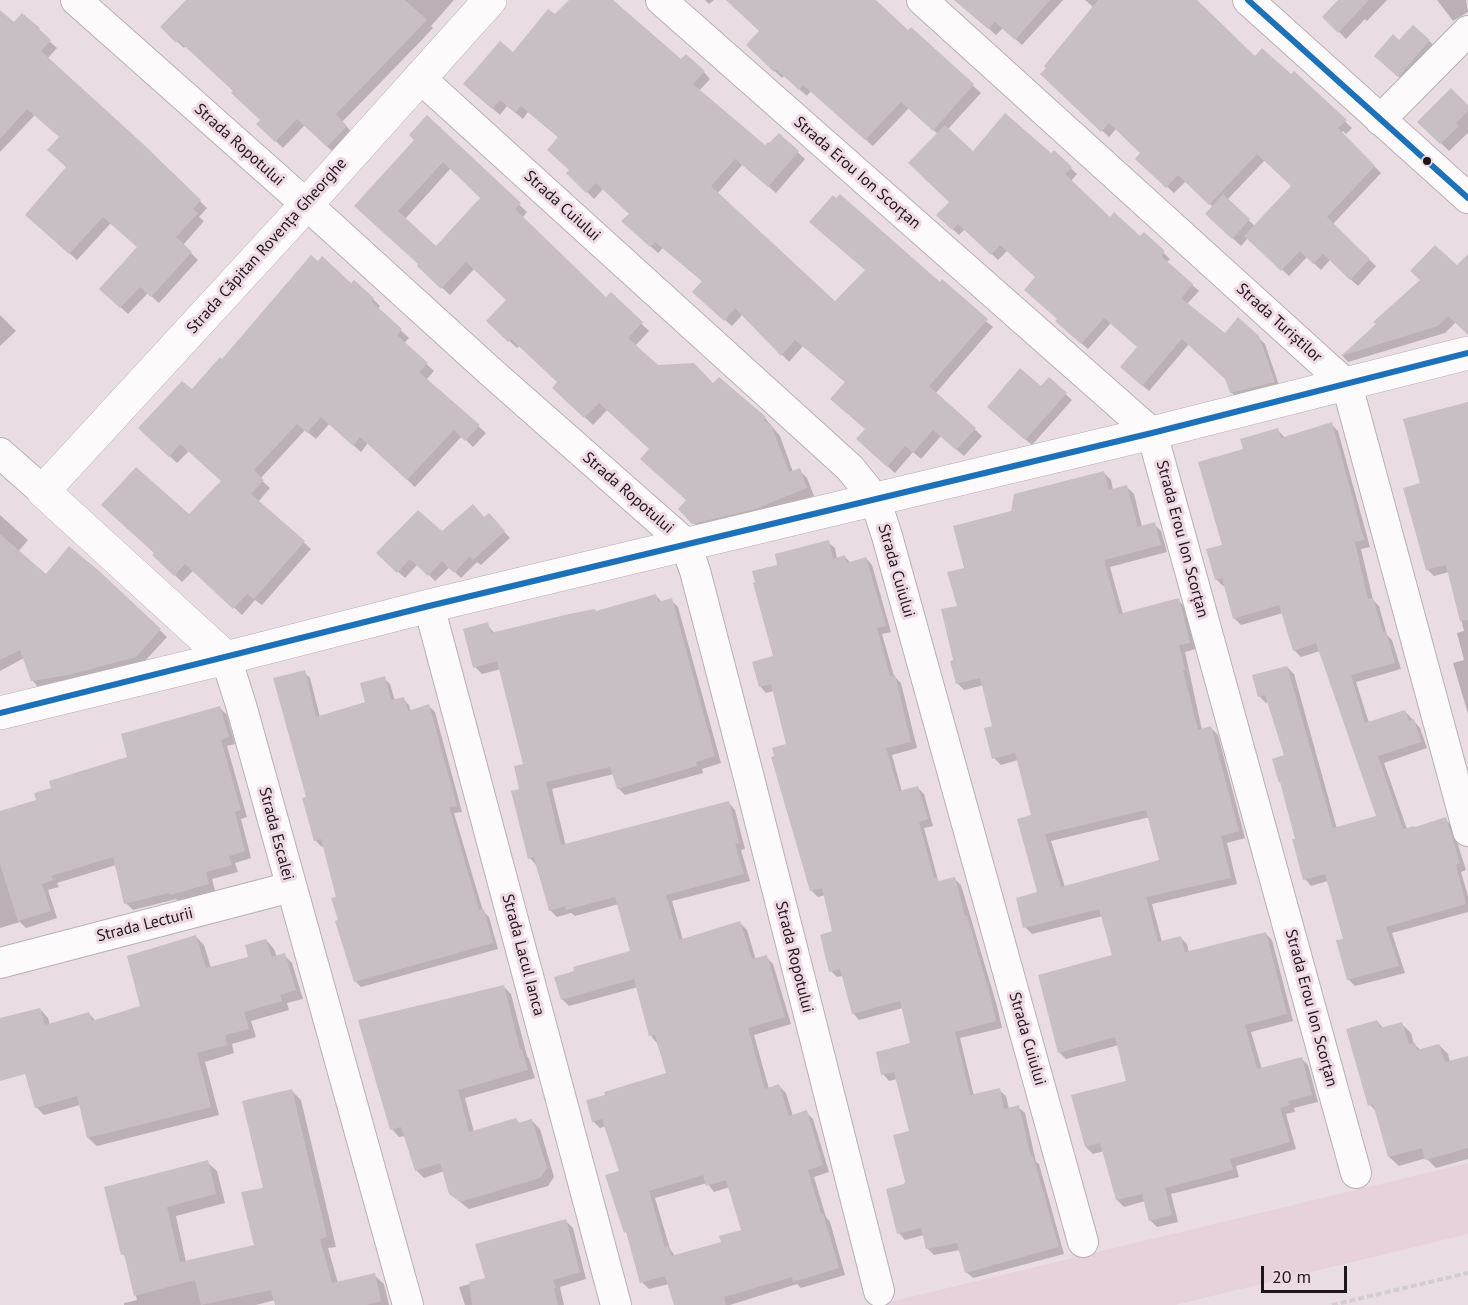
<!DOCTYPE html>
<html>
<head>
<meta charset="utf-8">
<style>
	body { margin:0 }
	#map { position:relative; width:1468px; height:1305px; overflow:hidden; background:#e9dde3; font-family:"PT Sans",sans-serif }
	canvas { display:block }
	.scale { position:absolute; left:1261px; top:1266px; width:86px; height:27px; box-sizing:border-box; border:3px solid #1e161a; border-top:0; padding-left:8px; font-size:18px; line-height:21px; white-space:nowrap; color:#1e161a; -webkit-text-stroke:4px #eed8e4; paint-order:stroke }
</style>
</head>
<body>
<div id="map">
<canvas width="1468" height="1305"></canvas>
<div class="scale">20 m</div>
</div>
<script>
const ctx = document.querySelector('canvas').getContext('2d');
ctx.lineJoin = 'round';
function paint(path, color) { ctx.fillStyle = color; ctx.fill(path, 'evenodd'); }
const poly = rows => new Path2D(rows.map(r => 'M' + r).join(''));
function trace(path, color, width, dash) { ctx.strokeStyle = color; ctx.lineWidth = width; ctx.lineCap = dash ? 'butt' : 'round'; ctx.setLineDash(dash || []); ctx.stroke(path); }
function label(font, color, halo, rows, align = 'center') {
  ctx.font = font + ' "PT Sans",sans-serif'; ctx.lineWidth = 6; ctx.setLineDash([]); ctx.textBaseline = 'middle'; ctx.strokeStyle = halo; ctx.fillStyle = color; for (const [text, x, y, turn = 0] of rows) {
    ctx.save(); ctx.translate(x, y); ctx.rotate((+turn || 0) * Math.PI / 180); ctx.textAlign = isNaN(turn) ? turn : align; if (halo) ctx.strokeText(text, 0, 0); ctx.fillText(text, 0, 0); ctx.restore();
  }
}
paint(poly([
	[1468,1163,1468,1234,1175,1305,877,1305]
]), '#e6d1dc');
paint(poly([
	[188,0,454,0,431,26,433,28,418,44,342,122,353,133,334,153,305,125,283,148,258,124,262,120,235,91,186,46,184,48,162,27],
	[571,0,611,0,681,61,704,72,710,79,699,91,765,147,779,135,805,159,776,193,743,164,717,194,835,303,940,284,993,327,935,394,982,436,964,456,941,436,921,459,913,452,895,473,865,446,867,430,846,383,803,346,789,362,743,314,732,326,701,299,703,282,663,248,658,253,630,228,631,214,603,189,594,199,568,173,571,170,559,138,528,112,523,119,507,106,500,115,472,91,555,17],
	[705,0,714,0,709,4],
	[728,0,874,0,908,32,911,29,981,93,948,129,973,153,1051,155,1054,152,1077,174,1071,181,1110,219,1141,238,1144,234,1170,259,1167,262,1199,291,1187,304,1225,335,1258,337,1265,344,1280,388,1238,399,1231,392,1226,379,1189,344,1149,391,1128,373,1139,348,1111,323,1088,349,1063,327,1037,277,1008,250,998,260,965,229,959,235,938,215,951,202,938,134,909,108,873,146,811,91,807,96,784,76,782,78,748,45,761,31],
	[957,0,1063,0,1022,45,1003,28,996,35],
	[1085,0,1196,0,1255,58,1291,76,1294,73,1352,128,1346,134,1343,131,1341,133,1381,173,1332,225,1376,266,1358,286,1330,260,1321,270,1307,257,1289,276,1248,238,1241,246,1214,221,1213,207,1186,181,1174,193,1144,166,1142,154,1116,129,1109,137,1042,74,1094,8],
	[1265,160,1293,187,1255,226,1227,200],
	[1340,0,1387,0,1367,21,1365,19,1346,39,1324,17],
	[1437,0,1466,0,1468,12,1453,21],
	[0,13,14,24,45,37,57,48,47,59,35,115,0,152],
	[1413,27,1436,47,1405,82,1382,62],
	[1468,107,1468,133,1449,151,1419,122],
	[427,117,527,212,522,218,607,299,611,294,649,331,635,346,658,367,714,385,765,418,780,436,793,472,799,470,807,478,814,496,763,516,701,531,680,509,688,501,651,449,607,410,593,425,554,388,559,382,520,345,517,348,488,321,508,300,475,268,450,295,427,274,420,265,364,213,416,140],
	[451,168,482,198,436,248,405,219],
	[140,143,207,208,199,217,204,221,183,245,198,260,159,303,148,293,128,314,108,296,138,248,111,223,77,260,34,222],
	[1468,256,1468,333,1456,322,1445,333,1348,362,1342,355,1457,267],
	[351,285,373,299,380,306,378,309,409,338,404,343,434,371,426,380,486,433,473,447,462,436,415,487,368,443,361,452,329,424,316,439,305,430,260,479,270,488,258,502,311,549,262,605,255,600,242,615,194,570,182,582,154,555,223,481,189,451,177,463,147,435,223,361],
	[0,315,16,331,0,346],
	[1049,379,1072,400,1032,445,995,413,1041,388],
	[1468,404,1468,714,1453,663,1464,660,1457,633,1464,631,1449,572,1434,576,1427,569,1422,484],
	[1331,424,1338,431,1370,547,1361,549,1373,600,1379,606,1387,635,1392,640,1401,669,1356,682,1369,723,1405,711,1420,728,1427,748,1384,763,1407,829,1415,829,1445,819,1452,826,1466,870,1461,872,1468,896,1468,912,1392,933,1405,973,1355,986,1348,979,1344,940,1328,881,1311,886,1305,879,1286,756,1268,702,1266,703,1259,696,1287,667,1294,674,1337,829,1378,817,1320,651,1301,657,1294,650,1283,613,1241,625,1234,618,1226,586,1223,586,1216,579,1245,450,1278,430,1285,438],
	[1104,473,1111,480,1113,490,1127,487,1134,494,1142,527,1154,524,1161,531,1167,552,1110,567,1123,614,1178,600,1185,607,1196,649,1185,652,1202,730,1211,728,1218,735,1245,838,1227,843,1237,884,1152,904,1162,942,1180,937,1187,944,1189,953,1265,933,1272,940,1293,1021,1251,1032,1262,1069,1301,1058,1308,1065,1318,1102,1294,1108,1295,1112,1286,1114,1296,1149,1236,1166,1239,1177,1171,1194,1178,1222,1157,1227,1150,1220,1145,1201,1124,1207,1117,1200,1104,1151,1093,1154,1086,1147,1128,1082,1119,1045,1066,1059,1059,1052,1113,956,1103,916,1032,934,1025,927,1039,894,1032,816,1018,760,1001,765,994,758,994,727,984,685,964,690,957,683,955,661,959,607,966,569,1012,512],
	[1150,817,1161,862,1065,887,1051,841],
	[0,515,28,540,18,552,46,576,97,571,167,637,143,663,39,688,32,680,24,658,0,671],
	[489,516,510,538,481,565,477,562,461,578,450,567,435,581,418,564,405,578,378,553,485,519],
	[828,542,835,548,837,559,845,557,851,563,866,558,872,565,891,632,882,634,894,676,901,683,917,748,892,755,902,792,917,787,924,794,933,826,924,828,938,880,941,882,955,879,961,885,997,1006,1002,1028,960,1038,974,1096,999,1090,1006,1096,1009,1109,1018,1107,1025,1113,1036,1162,1039,1164,1064,1254,973,1278,966,1272,960,1250,934,1255,927,1248,924,1235,905,1240,899,1233,911,1132,897,1079,889,1081,883,1074,912,1044,903,1008,859,1020,853,1013,843,976,837,977,831,971,834,932,825,895,818,897,811,890,788,745,774,691,766,693,760,686,774,657,779,566],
	[655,595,662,602,671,600,678,607,721,763,702,769,703,773,625,795,618,788,614,774,552,789,566,846,729,803,735,810,745,849,741,850,750,881,672,901,683,940,740,923,747,930,756,960,766,957,773,964,791,1024,754,1035,769,1089,779,1086,786,1093,793,1116,806,1112,813,1119,829,1172,814,1177,826,1217,830,1222,845,1275,801,1288,797,1284,730,1305,676,1305,669,1284,649,1289,642,1282,629,1235,626,1232,621,1172,606,1126,600,1128,593,1121,668,1074,657,1043,651,1036,638,987,569,1006,562,999,632,952,619,904,575,916,571,913,557,917,550,910,536,865,530,858,521,790,525,765,501,669,482,674,475,667,487,624,495,634,597,612],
	[707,1183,714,1192,730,1187,743,1231,723,1243,675,1256,670,1249,655,1198],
	[304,672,310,678,320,717,367,703,384,678,390,684,395,701,403,699,409,705,411,712,429,706,435,712,462,812,454,813,483,911,489,917,498,949,361,987,355,981,339,921,338,898,324,846,322,847,315,840,308,798],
	[220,708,227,715,235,744,227,746,247,817,241,819,251,858,235,863,238,872,212,879,215,891,178,901,176,899,133,910,126,903,116,865,57,883,59,887,48,890,57,918,26,928,20,922,0,928,0,813,38,801,129,758],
	[196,937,204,945,211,968,250,958,266,940,274,949,277,957,284,955,292,963,303,999,287,1003,289,1010,251,1021,256,1037,232,1044,234,1053,205,1062,219,1115,97,1146,88,1138,80,1105,44,1115,36,1107,40,1009,48,1018,50,1025,89,1014,96,1021,142,1007],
	[503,986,511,994,527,1056,529,1059,535,1078,465,1098,474,1132,516,1119,520,1124,532,1121,540,1129,554,1177,548,1186,469,1209,459,1201,444,1171,424,1178,416,1170,405,1136,399,1137,392,1129],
	[1377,1021,1384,1029,1402,1024,1411,1033,1414,1044,1421,1050,1439,1045,1448,1054,1450,1062,1468,1057,1468,1159,1436,1168,1426,1158,1399,1166,1389,1157,1377,1112,1370,1105],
	[291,1090,301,1100,336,1247,328,1248,338,1283,374,1275,384,1284,389,1305,276,1305,275,1300,256,1305,124,1305,124,1303,137,1300,126,1258,123,1254,207,1162,217,1171,225,1203,176,1216,186,1262,256,1246,265,1189],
	[566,1221,573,1228,586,1279,560,1287,564,1305,465,1305,459,1287,487,1279]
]), '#0003');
paint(poly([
	[186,0,405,0,427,20,336,114,347,126,327,147,297,119,275,142,256,124,260,120,231,93,233,91,178,40,176,43,160,27],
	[569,0,613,0,681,59,686,54,705,71,693,84,765,145,768,142,769,143,779,133,799,151,768,187,735,159,711,186,835,301,865,270,809,222,833,195,836,198,840,194,940,282,942,279,988,319,929,386,976,428,956,450,933,430,913,453,905,446,887,467,856,439,865,429,830,399,845,382,795,340,781,356,735,308,724,321,692,292,702,281,655,242,650,247,621,221,629,214,596,183,586,193,566,173,569,170,547,150,558,137,521,106,515,113,500,100,492,109,463,84,500,41,513,52,548,9,555,14],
	[726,0,876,0,908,30,911,27,974,84,933,131,901,102,865,140,803,85,799,90,776,69,774,72,746,45,759,31],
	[954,0,1050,0,1015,40,995,22,988,29],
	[1098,0,1197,0,1255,56,1262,48,1291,74,1294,71,1347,120,1338,128,1375,166,1327,217,1370,259,1350,280,1323,254,1313,264,1300,251,1281,271,1244,236,1291,186,1257,154,1209,205,1178,175,1166,188,1135,159,1140,153,1109,123,1101,132,1040,74,1046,68,1044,66],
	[1338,0,1369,0,1338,33,1322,17],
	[0,10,14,22,22,13,40,28,39,29,51,40,41,51,141,142,201,200,193,209,198,213,176,237,192,252,151,297,140,287,120,308,99,289,137,247,103,217,69,254,25,215,66,167,47,150,59,137,27,109,0,139],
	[1413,25,1430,40,1398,77,1374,56,1393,34,1399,40],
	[1451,88,1468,105,1468,111,1456,123,1459,126,1440,144,1417,122],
	[1005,113,1051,153,1054,150,1072,167,1065,174,1110,217,1114,212,1140,236,1144,232,1165,251,1161,256,1193,284,1181,298,1225,333,1238,317,1259,336,1275,382,1230,393,1225,379,1182,339,1142,386,1120,367,1137,347,1104,318,1081,344,1055,321,1057,319,1024,290,1035,277,1000,245,991,255,958,224,952,230,936,215,949,202,908,163,945,125,973,151],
	[427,115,521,203,515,209,548,241,606,297,611,292,643,322,628,338,658,365,694,363,713,383,719,377,766,417,764,420,772,427,789,472,800,468,807,488,755,509,692,524,678,509,686,500,640,459,649,449,599,403,584,418,552,388,557,382,511,339,508,342,486,321,506,300,466,262,441,289,417,266,418,264,354,206,414,140,409,135],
	[443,162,480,198,436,246,398,211],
	[1223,194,1250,219,1232,239,1205,214],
	[1435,245,1457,265,1468,254,1468,335,1448,316,1438,326,1341,356,1376,324,1373,322,1420,280,1410,271],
	[311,255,318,261,322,256,351,283,354,280,374,298,371,301,402,329,397,335,428,363,419,372,480,425,465,441,454,430,407,480,360,437,353,446,321,417,307,433,297,424,254,470,264,480,251,494,305,541,254,599,247,594,233,609,185,564,174,576,152,555,154,553,101,505,136,467,189,514,221,481,180,444,169,457,138,428,182,381,192,389,220,357,222,359],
	[1020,368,1041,386,1049,377,1067,393,1025,440,987,407],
	[1468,402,1468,620,1460,621,1446,565,1426,570,1403,488,1420,483,1403,419],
	[1332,422,1364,540,1355,542,1368,599,1373,598,1383,632,1386,631,1395,663,1351,675,1365,723,1405,710,1409,721,1414,719,1421,742,1378,756,1403,829,1414,826,1415,827,1446,817,1460,863,1456,865,1466,904,1386,927,1399,966,1347,980,1336,940,1343,939,1325,874,1303,880,1292,839,1295,839,1280,782,1279,783,1272,759,1284,755,1265,695,1258,697,1252,675,1287,666,1333,828,1376,816,1316,643,1293,651,1279,605,1233,619,1222,578,1215,580,1206,549,1222,545,1198,462,1243,449,1240,439,1278,428,1281,438],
	[1104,471,1109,490,1127,485,1138,527,1155,522,1161,545,1104,560,1119,614,1179,598,1190,643,1179,645,1185,670,1183,670,1198,730,1211,726,1239,831,1221,836,1231,878,1146,897,1158,942,1181,936,1185,952,1266,932,1287,1014,1245,1025,1257,1069,1302,1057,1312,1095,1288,1101,1289,1105,1280,1108,1290,1142,1230,1159,1233,1170,1165,1188,1172,1215,1149,1221,1142,1194,1116,1200,1100,1143,1085,1147,1071,1095,1126,1081,1115,1037,1058,1053,1038,975,1112,955,1099,909,1023,928,1016,898,1037,892,1017,819,1031,815,1015,753,992,759,984,728,992,726,980,678,956,684,950,661,953,660,941,609,957,606,947,572,964,568,953,526,1011,511,1014,494],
	[1146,810,1159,860,1061,887,1045,834],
	[473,504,484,517,489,513,505,531,473,560,470,556,454,573,442,561,428,576,410,559,397,573,376,553,418,510,442,531],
	[0,534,46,574,69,546,98,570,161,629,136,657,68,675,31,681,20,650,0,660],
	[829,540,833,559,845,555,847,563,866,557,886,626,877,628,890,676,895,675,911,742,886,748,899,791,918,786,928,819,919,822,934,878,937,877,939,881,955,877,965,916,967,915,991,999,996,1021,955,1032,970,1095,1000,1088,1004,1109,1019,1105,1031,1157,1033,1156,1059,1247,965,1273,957,1243,926,1249,921,1228,897,1234,886,1189,904,1184,905,1181,893,1135,909,1131,894,1072,881,1075,876,1052,910,1043,900,1001,852,1014,840,969,829,972,820,935,832,931,822,888,810,891,771,757,774,756,772,748,786,744,771,684,759,687,752,662,773,656,753,583,755,582,752,571,777,565,775,554],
	[656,594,658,602,672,598,715,756,696,762,697,766,617,789,610,767,546,782,561,845,729,801,739,843,735,844,744,874,666,895,679,940,740,921,752,959,767,955,785,1017,748,1028,765,1089,779,1084,789,1116,807,1110,823,1165,808,1170,821,1214,823,1213,839,1268,793,1282,792,1277,724,1297,726,1305,674,1305,665,1276,640,1283,626,1232,624,1233,605,1175,619,1171,602,1119,592,1122,586,1100,605,1095,604,1092,666,1073,655,1035,649,1036,634,979,561,1000,554,977,574,971,573,967,630,951,615,897,566,910,565,906,549,911,534,857,528,859,511,791,519,789,514,766,523,764,497,661,473,668,463,629,488,622,491,633,569,614,595,609,596,611],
	[703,1175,706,1186,726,1180,741,1230,719,1236,721,1242,671,1256,668,1246,665,1247,649,1191],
	[305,670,316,717,365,702,360,683,385,676,391,700,404,697,408,711,429,704,457,806,449,807,479,910,484,909,493,943,354,982,335,921,338,920,331,898,336,897,321,839,314,841,302,798,306,797,273,678],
	[220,706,229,737,221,740,241,810,235,812,245,851,229,856,232,865,206,872,209,884,170,895,169,893,124,904,113,857,51,876,53,880,42,884,51,911,18,921,0,864,0,811,36,800,34,793,51,788,49,781,127,757,121,734],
	[196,935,206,968,248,957,245,945,266,939,272,957,285,953,296,990,280,995,282,1001,244,1012,249,1029,225,1035,227,1045,197,1053,211,1107,87,1138,77,1096,35,1108,25,1074,0,1081,0,1018,40,1008,45,1025,89,1012,92,1021,140,1006,127,956],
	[504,985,520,1050,522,1049,528,1070,458,1090,469,1132,516,1118,518,1123,532,1119,547,1168,540,1178,460,1202,449,1194,440,1163,415,1171,401,1127,390,1130,358,1020],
	[1377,1020,1380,1028,1402,1022,1409,1044,1415,1043,1417,1050,1439,1044,1445,1062,1468,1056,1468,1148,1425,1160,1422,1148,1388,1157,1373,1104,1368,1106,1346,1029],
	[292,1089,327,1237,320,1239,332,1283,375,1273,381,1301,367,1305,275,1305,271,1290,201,1305,195,1280,134,1296,124,1254,121,1255,104,1187,208,1160,216,1194,167,1207,180,1262,254,1245,241,1192,263,1188,242,1101],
	[566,1219,580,1272,553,1280,556,1288,554,1289,558,1305,472,1305,469,1282,485,1278,475,1244]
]), '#c7bfc3');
const minor = poly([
	[76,0,326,222,492,373,685,543,695,571,748,774,879,1291],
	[661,0,1152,433,1356,1173],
	[922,0,1347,385,1468,831],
	[1248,0,1468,198],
	[419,77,850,468,875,499,887,536,1083,1242],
	[1380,120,1468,31],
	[0,453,43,491],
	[429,606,616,1305],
	[226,658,241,705,408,1305],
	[0,963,291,887]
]);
const tertiary = poly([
	[226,658,43,491,306,205,490,0],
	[0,713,226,658,429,606,1152,433,1468,353]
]);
trace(minor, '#b8afb4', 32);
trace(tertiary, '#b8afb4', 34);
trace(poly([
	[1332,1305,1468,1273]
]), '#d1cecf', 4, [6, 3]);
trace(minor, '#fcfafb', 30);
trace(tertiary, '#fcfafb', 33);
trace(poly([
	[1248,0,1468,198],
	[0,713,429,606,1152,433,1468,353]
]), '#1d71b8', 6);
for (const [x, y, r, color] of [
	[1427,161,5,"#1e161a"]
]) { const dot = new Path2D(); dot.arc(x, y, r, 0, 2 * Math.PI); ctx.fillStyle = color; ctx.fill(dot); trace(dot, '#eed8e4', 2); }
label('16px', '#1e161a', '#eed8e4', [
	["Strada Ropotului",239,145,42],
	["Strada Erou Ion Scorțan",857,173,41],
	["Strada Cuiului",562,206,42],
	["Strada Căpitan Rovența Gheorghe",267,246,-48],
	["Strada Turiștilor",1279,323,42],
	["Strada Ropotului",628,493,41],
	["Strada Erou Ion Scorțan",1182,539,75],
	["Strada Cuiului",896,571,74],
	["Strada Escalei",276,834,75],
	["Strada Lecturii",145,925,-14],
	["Strada Lacul Ianca",523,955,75],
	["Strada Ropotului",794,957,76],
	["Strada Erou Ion Scorțan",1311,1008,75],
	["Strada Cuiului",1027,1039,74]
]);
</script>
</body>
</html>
